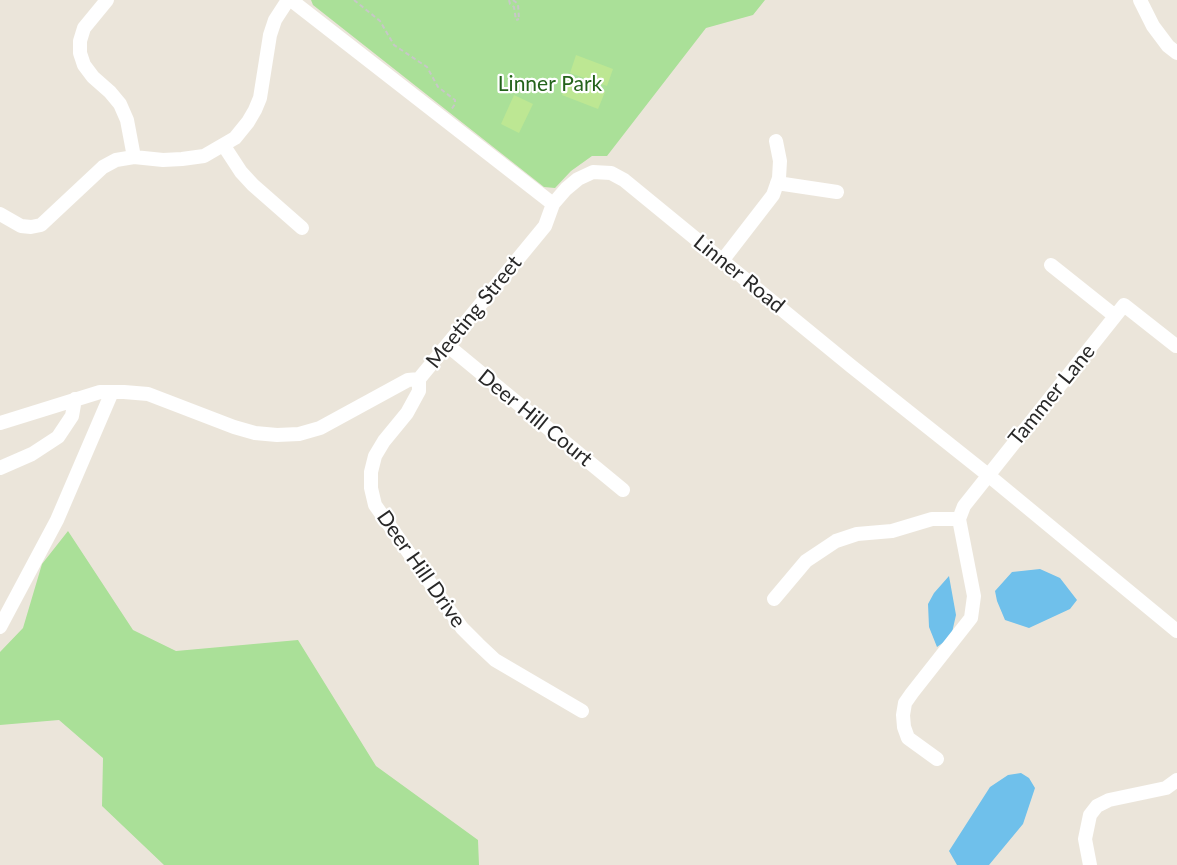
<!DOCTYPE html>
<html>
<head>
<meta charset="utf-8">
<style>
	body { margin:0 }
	canvas { display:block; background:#ebe5da }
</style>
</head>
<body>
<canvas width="1177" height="865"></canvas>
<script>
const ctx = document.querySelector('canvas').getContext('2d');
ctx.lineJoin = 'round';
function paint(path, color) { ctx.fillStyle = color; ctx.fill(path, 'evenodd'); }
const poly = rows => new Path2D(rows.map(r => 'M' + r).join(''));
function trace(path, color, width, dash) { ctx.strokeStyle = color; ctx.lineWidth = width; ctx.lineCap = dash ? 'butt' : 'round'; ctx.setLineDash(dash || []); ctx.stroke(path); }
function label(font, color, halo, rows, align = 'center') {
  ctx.font = font + ' Lato,sans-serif'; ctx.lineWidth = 4.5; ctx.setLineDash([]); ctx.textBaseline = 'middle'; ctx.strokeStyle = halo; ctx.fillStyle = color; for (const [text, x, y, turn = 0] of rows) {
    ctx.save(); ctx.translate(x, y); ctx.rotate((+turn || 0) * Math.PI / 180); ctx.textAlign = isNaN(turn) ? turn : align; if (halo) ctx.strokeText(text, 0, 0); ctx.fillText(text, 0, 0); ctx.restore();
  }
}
paint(poly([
	[311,0,765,0,753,15,706,28,607,156,592,156,571,171,555,188,544,187,313,5],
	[68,531,133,630,176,651,298,640,376,766,478,840,479,865,164,865,102,806,103,758,59,720,0,725,0,652,23,628,42,564]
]), '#aae098');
paint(poly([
	[576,55,613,69,607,86,570,73],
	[568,78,605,92,598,109,562,95],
	[514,95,533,104,519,133,501,124]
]), '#bde793');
paint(poly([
	[1040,569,1060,578,1077,600,1070,609,1029,628,1005,620,997,601,995,591,1012,572],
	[949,576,956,615,951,637,937,647,929,627,928,604,934,593],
	[1021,773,1029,778,1035,788,1023,824,989,865,957,865,949,851,990,787,1008,775]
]), '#6fc0eb');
trace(poly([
	[354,0,380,21,394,45,427,67,438,87,455,100,455,104,451,110],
	[509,0,510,4,514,7,516,20,519,19],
	[513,0,518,4,519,19]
]), '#c7c7c7', 2, [4.5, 3]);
trace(poly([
	[107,0,84,28,80,41,80,53,84,65,93,77,110,92,120,104,127,120,134,157],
	[291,0,553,204],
	[1140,0,1153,26,1168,46,1177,53],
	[224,146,241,172,253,185,302,228],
	[777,183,837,192],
	[0,214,21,226,31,227,41,225,103,167,116,160,134,157,163,160,182,159,204,156,235,138,248,122,255,110,260,98,270,35,275,20,288,0],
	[722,261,773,195,779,178,780,161,776,141],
	[1051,265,1115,316],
	[447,345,623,490],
	[419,379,419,391,407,413,384,441,375,456,371,472,371,488,375,505,462,628,478,644,495,660,582,711],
	[0,423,100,392,124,392,148,394,234,427,255,433,277,435,299,434,320,428,408,380,419,379,545,226,553,204,566,189,578,179,593,172,611,173,624,180,851,366,988,475,1177,631],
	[0,468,32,454,58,437,72,416,75,399],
	[774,599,806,561,836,541,857,534,892,531,932,519,959,519],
	[0,627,57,520,112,392],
	[937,759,908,738,904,727,903,715,905,703,912,693,971,618,974,596,959,519,964,506,1124,305,1176,346],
	[1090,865,1085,839,1090,815,1097,806,1109,800,1166,788,1177,780]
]), '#fff', 14);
label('21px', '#24631b', '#fff', [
	["Linner Park",550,84]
]);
label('21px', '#282828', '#fff', [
	["Linner Road",739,274,39],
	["Meeting Street",474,312,-51],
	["Tammer Lane",1052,395,-51],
	["Deer Hill Court",535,418,39],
	["Deer Hill Drive",421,569,55]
]);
</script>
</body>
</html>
